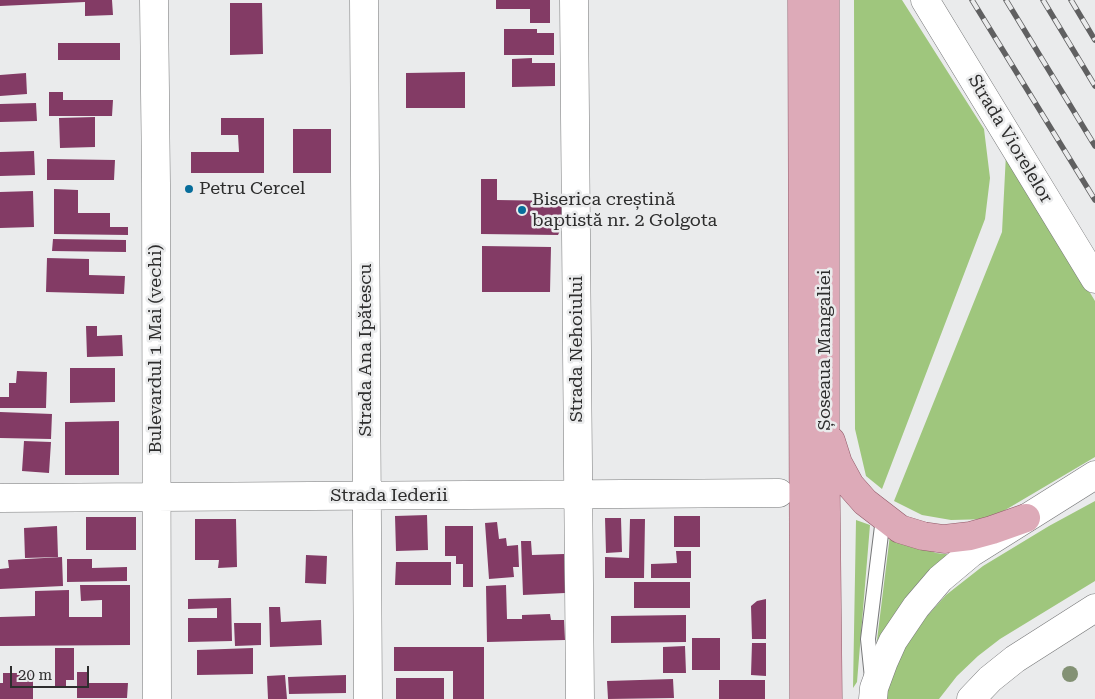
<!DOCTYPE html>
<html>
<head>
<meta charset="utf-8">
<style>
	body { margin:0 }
	#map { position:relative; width:1095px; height:699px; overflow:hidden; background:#eaebec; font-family:"Roboto Serif",serif }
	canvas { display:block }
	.scale { position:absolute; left:10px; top:666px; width:79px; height:22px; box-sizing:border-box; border:2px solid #2d2d2d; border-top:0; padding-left:6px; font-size:15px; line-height:18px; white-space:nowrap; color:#2d2d2d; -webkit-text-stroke:4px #eaebec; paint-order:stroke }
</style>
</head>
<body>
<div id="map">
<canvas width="1095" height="699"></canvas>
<div class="scale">20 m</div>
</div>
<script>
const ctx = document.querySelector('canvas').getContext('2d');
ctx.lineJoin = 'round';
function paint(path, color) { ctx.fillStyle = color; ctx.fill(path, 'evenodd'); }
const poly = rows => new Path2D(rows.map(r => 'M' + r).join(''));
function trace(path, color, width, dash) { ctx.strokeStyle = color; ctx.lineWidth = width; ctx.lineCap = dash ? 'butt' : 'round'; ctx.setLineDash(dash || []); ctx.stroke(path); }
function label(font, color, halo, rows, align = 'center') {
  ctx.font = font + ' "Roboto Serif",serif'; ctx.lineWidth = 5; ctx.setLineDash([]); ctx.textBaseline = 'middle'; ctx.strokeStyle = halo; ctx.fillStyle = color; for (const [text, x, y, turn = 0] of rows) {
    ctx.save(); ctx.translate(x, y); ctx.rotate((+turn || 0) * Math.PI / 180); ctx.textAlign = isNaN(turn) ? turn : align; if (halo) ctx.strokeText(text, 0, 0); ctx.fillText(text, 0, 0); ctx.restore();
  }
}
paint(poly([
	[854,0,902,0,984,129,990,178,985,219,882,489,866,476,855,429],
	[1006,154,1095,301,1095,457,990,519,951,520,922,515,894,501,1002,232],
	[1095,501,1095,581,1000,639,978,656,957,676,939,699,880,699,891,665,919,625,946,595,983,566,1049,526],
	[856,520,870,525,857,682,853,688],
	[890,535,936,553,962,556,880,644,877,640]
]), '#9fc67d');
paint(poly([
	[0,0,112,0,113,15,85,16,85,2,0,6],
	[496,0,550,0,550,23,530,23,530,9,496,9],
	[230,3,262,3,263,54,230,55],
	[504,29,537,29,537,33,554,33,554,55,504,55],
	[58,43,120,43,120,60,58,60],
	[532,58,532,63,555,63,555,86,512,87,512,59],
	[465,72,465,108,406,108,406,73],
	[26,73,27,94,0,96,0,75],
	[49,92,63,92,63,100,113,100,112,116,49,116],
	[36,103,37,121,0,122,0,104],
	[95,117,95,147,60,148,59,118],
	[221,118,264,118,264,173,191,173,191,152,239,152,238,135,221,135],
	[293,129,331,129,331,173,293,173],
	[34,151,35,175,0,176,0,152],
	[47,159,115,160,114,180,47,180],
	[481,179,497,179,497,200,560,201,565,220,558,235,481,234],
	[54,189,78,190,78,213,110,213,110,227,128,227,128,235,54,234],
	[33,191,34,227,0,228,0,192],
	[53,239,126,240,126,252,52,251],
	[482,246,551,247,550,292,482,292],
	[47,258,89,259,89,275,125,276,124,294,46,292],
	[86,326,97,326,97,336,122,335,123,356,87,357],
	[70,368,115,368,115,402,70,403],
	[17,371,47,372,46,408,0,408,0,397,9,397,9,383,16,383],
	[0,412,52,414,51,439,0,438],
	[119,421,119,475,65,475,65,422],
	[24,441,51,442,49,473,22,471],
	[427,515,428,550,396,551,395,516],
	[674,516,700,516,700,547,674,547],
	[86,517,136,517,136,550,86,550],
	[605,518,621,518,622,552,606,553],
	[195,519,236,519,237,567,218,568,219,560,195,560],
	[630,519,645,519,644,578,605,578,605,557,629,558],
	[497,522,499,539,506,538,507,546,518,545,519,567,513,567,514,577,489,579,485,523],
	[57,526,58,557,25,558,24,528],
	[445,526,473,526,473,587,463,587,463,564,456,564,456,556,445,556],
	[521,541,531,541,532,555,564,554,565,593,523,595],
	[676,551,691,551,691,578,651,578,651,564,677,563],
	[306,555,327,556,326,584,305,583],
	[62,557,63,586,0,589,0,569,9,568,8,560],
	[67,559,92,559,92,568,127,567,127,581,67,582],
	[396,562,451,562,451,585,395,585],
	[634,582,690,582,690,608,634,608],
	[80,585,130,585,130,645,0,646,0,617,35,616,35,591,69,590,69,617,102,617,102,600,81,601],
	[506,585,507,619,522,619,522,615,550,614,551,620,564,620,565,640,487,642,486,586],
	[231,598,232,641,188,642,188,618,217,618,217,608,188,609,188,599],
	[766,599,766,639,752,639,751,606,757,601],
	[269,607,280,607,281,622,321,620,322,645,270,647],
	[686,615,686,642,611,643,611,616],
	[234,623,261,623,261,645,235,646],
	[692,638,720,638,720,670,692,670],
	[752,643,766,643,766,676,751,675],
	[685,646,686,673,663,673,663,647],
	[394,647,484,647,484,699,453,699,453,671,394,671],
	[55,648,74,648,74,680,66,680,66,686,55,686],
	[253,648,253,674,197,675,197,650],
	[77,672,88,672,88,683,128,683,127,698,77,698],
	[3,673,33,673,33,699,0,699,0,683,3,683],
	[285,675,287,699,268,699,267,676],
	[346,675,346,693,289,694,288,677],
	[396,678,444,678,444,699,396,699],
	[673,679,674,698,608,699,607,681],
	[719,680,765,680,765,699,719,699]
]), '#833b65');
const lane = poly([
	[872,678,868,639,883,518]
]);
const street = poly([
	[154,0,156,183,157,699],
	[364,0,368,699],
	[574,0,580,699],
	[0,498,779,493]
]);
const secondary = poly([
	[925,0,1095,279],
	[873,699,874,688,884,661,893,641,916,607,940,579,971,553,1095,475],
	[971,699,990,679,1015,659,1095,608]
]);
const primary = poly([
	[802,0,804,699],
	[825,0,825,419,828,699],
	[831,441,838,463,850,485,865,502,900,529,923,536,944,539,970,536,992,530,1026,518]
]);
trace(lane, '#777879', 16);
trace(street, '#777879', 29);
trace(secondary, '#777879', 29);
trace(primary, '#915a69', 29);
trace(lane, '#fff', 14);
trace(street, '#fff', 28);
trace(secondary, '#fff', 28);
trace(primary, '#ddaab8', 28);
const rail = poly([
	[972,0,1095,200],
	[1006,0,1095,146],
	[1043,0,1095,86],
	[1071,0,1095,40]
]);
trace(rail, '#606061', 5.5);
trace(rail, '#eaebec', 4, [11]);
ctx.fillStyle = '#839174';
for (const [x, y] of [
	[1070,674]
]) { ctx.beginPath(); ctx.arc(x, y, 8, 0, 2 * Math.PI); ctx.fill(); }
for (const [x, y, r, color] of [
	[189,189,5,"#076d9b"],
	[522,210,5,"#076d9b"]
]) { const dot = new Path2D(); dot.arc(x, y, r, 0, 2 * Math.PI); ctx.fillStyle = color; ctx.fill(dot); trace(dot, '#eaebec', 2); }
label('18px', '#2d2d2d', '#eaebec', [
	["Strada Viorelelor",1010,139,59],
	["Bulevardul 1 Mai (vechi)",156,349,-90],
	["Strada Nehoiului",577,349,-90],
	["Strada Ana Ipătescu",366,350,-90],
	["Șoseaua Mangaliei",825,350,-90],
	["Strada Iederii",389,496]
]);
label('18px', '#2d2d2d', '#eaebec', [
	["Petru Cercel",199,189],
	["Biserica creștină",532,200],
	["baptistă nr. 2 Golgota",532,221]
], 'left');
</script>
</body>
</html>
